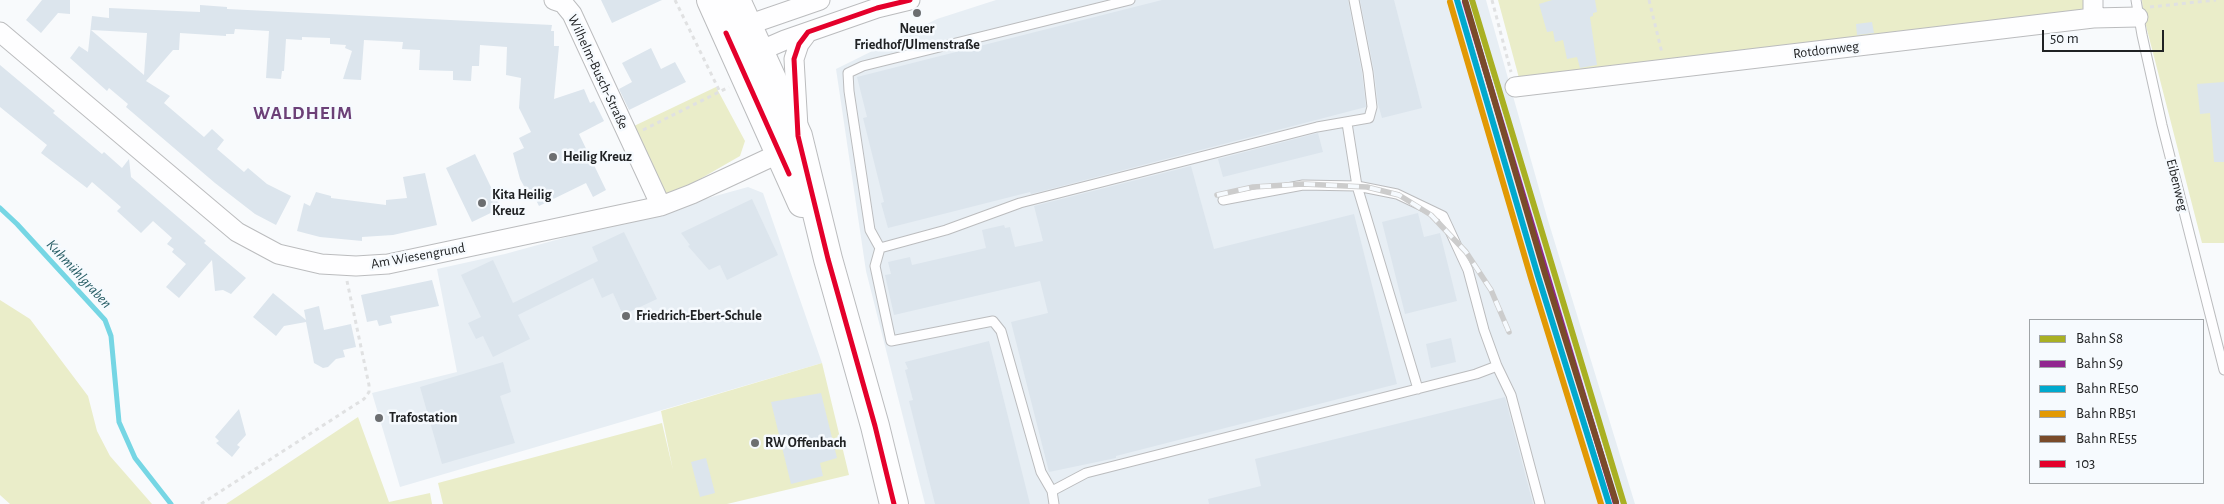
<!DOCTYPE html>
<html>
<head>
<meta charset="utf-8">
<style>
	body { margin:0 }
	#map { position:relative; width:2224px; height:504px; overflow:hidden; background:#f8fafc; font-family:"Alegreya Sans",sans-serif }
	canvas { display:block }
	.legend { position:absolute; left:2029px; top:319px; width:175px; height:165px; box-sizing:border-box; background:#f6fafe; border:1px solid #a0a4a7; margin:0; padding:6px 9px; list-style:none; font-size:15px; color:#202224 }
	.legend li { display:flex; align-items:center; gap:10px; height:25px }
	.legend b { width:25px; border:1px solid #a0a4a7 }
	.scale { position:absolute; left:2042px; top:30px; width:122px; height:22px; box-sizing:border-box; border:2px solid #202224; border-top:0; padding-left:6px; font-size:15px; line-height:18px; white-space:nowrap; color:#202224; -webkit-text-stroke:4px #f6fafe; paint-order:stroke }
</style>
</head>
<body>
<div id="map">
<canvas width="2224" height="504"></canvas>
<ul class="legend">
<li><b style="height:6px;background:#a9b023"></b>Bahn S8</li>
<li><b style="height:6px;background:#91268f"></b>Bahn S9</li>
<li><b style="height:6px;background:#00a9ce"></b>Bahn RE50</li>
<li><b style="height:6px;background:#e29904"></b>Bahn RB51</li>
<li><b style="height:6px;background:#7a4b2a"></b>Bahn RE55</li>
<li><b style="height:6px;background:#e4002b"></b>103</li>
</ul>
<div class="scale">50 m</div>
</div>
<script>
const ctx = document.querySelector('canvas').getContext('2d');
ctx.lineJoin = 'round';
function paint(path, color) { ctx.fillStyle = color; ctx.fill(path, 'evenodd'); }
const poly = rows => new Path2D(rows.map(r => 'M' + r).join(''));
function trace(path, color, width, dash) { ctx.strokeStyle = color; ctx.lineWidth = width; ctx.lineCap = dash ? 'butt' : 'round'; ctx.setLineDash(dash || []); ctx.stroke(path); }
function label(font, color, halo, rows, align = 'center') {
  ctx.font = font + ' "Alegreya Sans",sans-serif'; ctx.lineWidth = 5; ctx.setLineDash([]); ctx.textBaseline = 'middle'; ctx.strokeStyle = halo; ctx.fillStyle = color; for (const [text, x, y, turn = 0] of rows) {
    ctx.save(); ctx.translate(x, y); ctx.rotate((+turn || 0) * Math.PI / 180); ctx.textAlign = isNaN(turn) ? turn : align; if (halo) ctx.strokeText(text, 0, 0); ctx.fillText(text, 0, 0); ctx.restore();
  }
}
paint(poly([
	[996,0,1486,0,1547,217,1635,504,925,504,866,271,836,69,937,19],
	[748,187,763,193,822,363,400,487,372,393,457,372,437,269,505,254]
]), '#e7eef4');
paint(poly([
	[1498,0,2083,0,2083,10,1519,78],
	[2142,0,2224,0,2224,243,2202,243,2143,14],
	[716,87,745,141,740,156,667,198,634,126],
	[0,300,30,319,88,396,97,431,110,456,152,504,10,504,0,495],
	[822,363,849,475,727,504,443,504,438,483,662,423,673,470,661,411],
	[358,417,389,502,430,493,432,504,226,504]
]), '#eaedc9');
trace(poly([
	[0,208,17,224,105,320,111,336,119,422,135,458,171,504]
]), '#76d6e4', 5);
paint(poly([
	[42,0,70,0,70,14,58,13,41,33,26,20],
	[601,0,662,0,612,23],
	[1162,0,1348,0,1362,73,1366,107,1031,194,1030,192,888,228,881,203,884,202,863,118,867,117,857,77],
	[1360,0,1394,0,1422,108,1382,118,1378,104,1374,71],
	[1552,0,1595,0,1597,12,1593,13,1593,16,1590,17,1597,65,1580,68,1577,57,1567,59,1563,40,1555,42,1553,31,1547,32,1539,4],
	[200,5,227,7,227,9,552,25,551,31,554,31,554,46,559,46,554,99,584,89,590,103,594,101,604,121,579,134,606,190,593,197,586,183,539,206,536,200,525,188,520,179,513,153,524,148,519,138,531,132,519,108,521,78,506,75,507,47,480,45,479,66,472,66,471,81,453,80,453,71,419,70,420,50,402,49,403,42,364,40,361,80,343,79,352,51,345,48,346,45,330,44,330,38,302,37,302,40,286,39,284,71,282,71,281,79,266,78,269,31,235,29,234,34,226,34,226,36,180,33,179,50,173,50,146,81,170,96,164,103,204,137,212,129,224,140,217,149,244,172,248,168,267,184,291,196,276,225,255,214,215,183,126,107,128,104,109,88,107,91,70,58,79,46,88,52,92,16,109,18,109,8,200,12],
	[91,30,147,33,144,75],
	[1872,22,1874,33,1857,35,1856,24],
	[651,48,661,69,675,62,686,82,629,110,619,89,632,82,622,63],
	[0,65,55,111,53,113,102,154,104,152,122,168,129,159,131,177,206,241,204,243,246,278,231,294,223,290,215,291,212,260,179,298,166,287,186,264,172,252,174,249,167,244,172,238,153,221,141,233,117,211,121,207,92,182,87,188,41,153,47,145,0,107],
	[2224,82,2224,162,2214,162,2210,113,2200,114,2197,84],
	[1318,133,1323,152,1223,177,1218,159],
	[475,154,501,208,472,222,446,168],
	[1191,166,1214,249,1354,214,1397,384,1116,456,1116,458,1049,472,1011,322,1048,313,1040,281,894,315,885,275,891,274,888,262,910,257,912,265,986,248,982,230,1004,225,1005,228,1010,227,1015,247,1043,241,1034,206],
	[425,173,437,225,393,235,362,237,362,241,320,237,297,231,304,203,310,206,316,192,331,196,331,198,386,205,386,200,407,198,403,177],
	[752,199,778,255,727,280,720,265,709,270,688,246,690,245,681,233],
	[1418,213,1424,237,1440,233,1457,301,1405,314,1382,222],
	[624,232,657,299,623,315,613,293,602,298,593,278,518,315,530,339,493,357,483,336,476,339,468,323,481,317,461,275,493,260,513,303,598,261,592,247],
	[432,280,439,306,390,316,392,323,379,326,377,320,367,322,361,295],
	[273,293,306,320,304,310,319,306,324,330,351,324,356,347,343,350,345,357,336,359,328,367,323,368,314,363,306,322,284,326,276,336,253,317],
	[1451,338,1456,362,1431,368,1426,344],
	[989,341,1030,504,935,504,909,401,913,400,905,370,908,369,905,362],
	[503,362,511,392,500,396,515,443,442,464,420,387],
	[821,393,837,458,820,463,823,476,791,484,771,402],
	[1505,397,1533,504,1209,504,1208,499,1261,486,1255,459],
	[239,409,246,435,237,445,240,447,232,457,216,443,219,441,215,437],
	[706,458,715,493,700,497,691,462]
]), '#dce5ed');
const service = poly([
	[2136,0,2142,35,2162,125,2224,370],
	[1347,123,1357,186,1418,389],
	[1223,200,1303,185,1357,186,1397,194,1443,216,1468,270,1484,330,1497,366,1511,395,1540,504],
	[880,248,946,230,1020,203,1317,127,1369,118,1372,107,1368,72,1354,0],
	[1052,491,1041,472,1001,331,993,321,891,341,875,266,880,248,870,230,849,91,848,73,863,66,1130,0],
	[1054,504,1052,491,1086,473,1476,374,1497,366]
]);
const minor = poly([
	[554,0,563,3,572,14,661,206],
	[2093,0,2093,18],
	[736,29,820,0],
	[0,32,237,232,278,254,321,264,356,266,388,264,661,206,692,194,780,153],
	[748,56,785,40,877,8,910,0],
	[1515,87,2093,18,2138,17],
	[798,127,794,59,799,44,808,32]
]);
const primary = poly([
	[711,0,802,203],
	[736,0,798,136,828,259,875,426,894,504]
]);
trace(service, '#bbbcbe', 11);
trace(minor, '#bbbcbe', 21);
trace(primary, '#bbbcbe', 30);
trace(poly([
	[675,0,720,92],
	[1492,0,1511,72],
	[1649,0,1662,53],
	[2150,7,2216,0],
	[643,130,729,87],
	[201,504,364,399,369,392,369,385,347,281]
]), '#e0e1e2', 3, [4, 4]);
trace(service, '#fefeff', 9);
trace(minor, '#fefeff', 19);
trace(primary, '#fefeff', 28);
const rail = poly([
	[1217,195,1253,187,1303,184,1367,187,1399,195,1431,215,1466,252,1491,290,1509,332]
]);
trace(rail, '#ccc', 5.5);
trace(rail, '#f6fafe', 4, [11]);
trace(poly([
	[726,33,789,174],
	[894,504,875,426,828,259,798,136,794,59,799,44,808,32,877,8,910,0]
]), '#e4002b', 5);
trace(poly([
	[1472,0,1624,504]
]), '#a9b023', 6);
trace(poly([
	[1465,2,1616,504]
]), '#91268f', 6);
trace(poly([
	[1457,0,1538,276,1609,504]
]), '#00a9ce', 6);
trace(poly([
	[1450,2,1531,278,1601,504]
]), '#e29904', 6);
trace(poly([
	[1465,0,1545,274,1616,502]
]), '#7a4b2a', 6);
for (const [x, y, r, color] of [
	[917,13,5,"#6c6e70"],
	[553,157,5,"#6c6e70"],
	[482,203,5,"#6c6e70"],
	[626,316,5,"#6c6e70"],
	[379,418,5,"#6c6e70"],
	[755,443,5,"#6c6e70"]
]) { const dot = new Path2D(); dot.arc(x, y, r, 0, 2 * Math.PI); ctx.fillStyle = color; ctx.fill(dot); trace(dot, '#f6fafe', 2); }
label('bold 14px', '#202224', '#f6fafe', [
	["Neuer",917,29,"center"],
	["Friedhof/Ulmenstraße",917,45,"center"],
	["Heilig Kreuz",563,157],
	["Kita Heilig",492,195],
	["Kreuz",492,211],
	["Friedrich-Ebert-Schule",636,316],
	["Trafostation",389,418],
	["RW Offenbach",765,443]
], 'left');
label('14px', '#202224', '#f6fafe', [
	["Rotdornweg",1826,50,-7],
	["Wilhelm-Busch-Straße",598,72,65],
	["Eibenweg",2177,185,76],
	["Am Wiesengrund",418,256,-10]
]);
label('italic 15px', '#275d65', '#f6fafe', [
	["Kuhmühlgraben",79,274,47]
]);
ctx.letterSpacing = '1px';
label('bold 19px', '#6c4077', '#f6fafe', [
	["WALDHEIM",303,113]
]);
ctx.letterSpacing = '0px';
</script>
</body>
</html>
